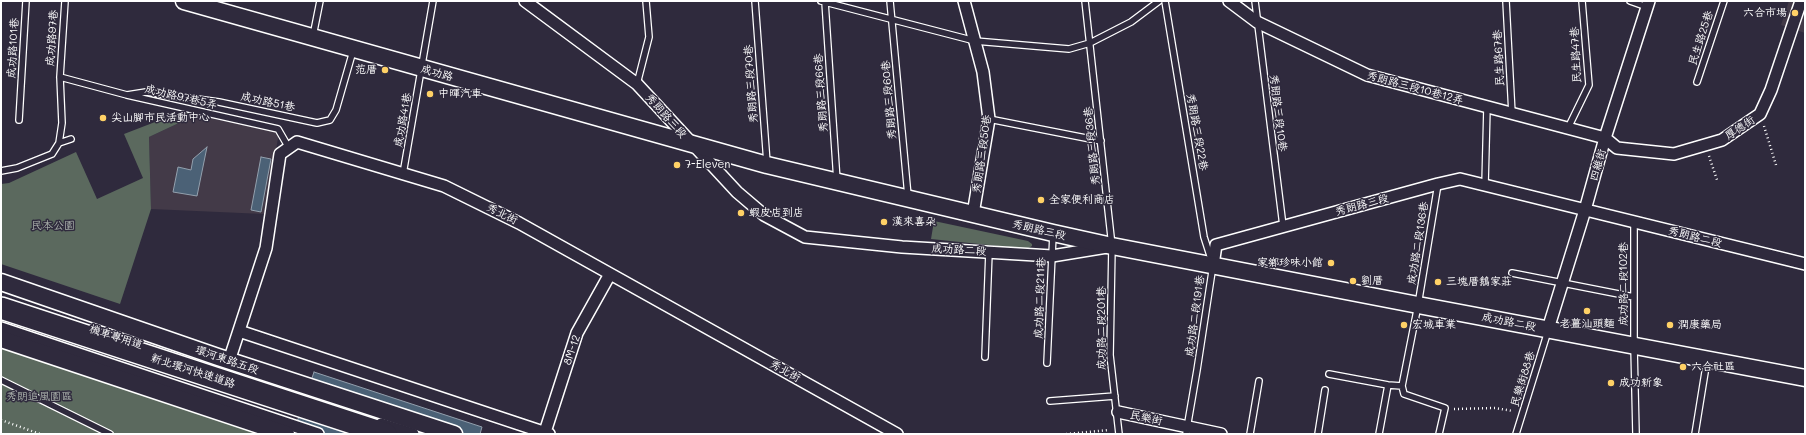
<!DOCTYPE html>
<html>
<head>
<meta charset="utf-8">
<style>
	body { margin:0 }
	#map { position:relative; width:1806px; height:435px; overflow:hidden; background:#2f2a3d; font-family:Mali,sans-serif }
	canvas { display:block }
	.frame { position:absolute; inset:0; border:2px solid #fff; pointer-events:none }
</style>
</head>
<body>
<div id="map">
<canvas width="1806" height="435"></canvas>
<div class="frame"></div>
</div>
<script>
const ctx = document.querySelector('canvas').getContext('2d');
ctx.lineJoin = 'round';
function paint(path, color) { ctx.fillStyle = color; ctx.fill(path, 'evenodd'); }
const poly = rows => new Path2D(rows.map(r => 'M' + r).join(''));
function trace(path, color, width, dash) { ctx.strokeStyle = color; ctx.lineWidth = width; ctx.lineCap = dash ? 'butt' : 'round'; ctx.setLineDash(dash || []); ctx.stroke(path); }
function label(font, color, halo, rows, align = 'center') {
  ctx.font = font + ' Mali,"LXGW WenKai TC",sans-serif'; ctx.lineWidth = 3; ctx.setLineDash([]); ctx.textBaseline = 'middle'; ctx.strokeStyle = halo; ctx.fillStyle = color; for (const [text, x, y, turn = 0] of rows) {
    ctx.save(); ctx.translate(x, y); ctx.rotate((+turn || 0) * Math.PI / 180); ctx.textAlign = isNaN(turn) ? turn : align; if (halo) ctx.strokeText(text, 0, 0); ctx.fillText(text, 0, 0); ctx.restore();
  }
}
paint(poly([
	[1789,1,1805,1,1805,33,1781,25],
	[196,115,279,133,264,214,151,209,149,137]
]), '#433a48');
paint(poly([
	[181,112,196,115,149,137,151,209,120,304,1,264,1,184,9,183,76,152,97,199,143,178,124,134],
	[934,221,1028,241,1032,244,1032,246,1027,249,931,239],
	[1,345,266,434,1,434]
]), '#5b695e');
const water = poly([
	[207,147,197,196,173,192,178,167,191,170,193,159,207,147],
	[261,157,271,159,261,212,251,210,261,157],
	[314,372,482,427,480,434,293,434,314,372]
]);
paint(water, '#4b6176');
trace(water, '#93a0ad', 1);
const lane = poly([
	[755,1,767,163],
	[821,1,975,41,1069,49,1090,43,1131,22,1159,1],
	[890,1,908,196],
	[1085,1,1112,246,1110,355,1119,434],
	[1165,1,1204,237,1213,265,1197,370,1186,434],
	[1255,1,1283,226],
	[1506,1,1512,114],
	[1630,1,1647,7],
	[825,2,837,181],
	[313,36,320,1],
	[60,77,127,95,278,129,289,148],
	[1697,82,1724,1],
	[637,84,649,37,646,1],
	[127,95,146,92,219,102,317,123,330,120,336,110,353,51],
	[989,119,1101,141],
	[19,120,26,1],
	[1568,128,1589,85,1582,1],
	[59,143,71,139],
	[1,171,17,168,52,154,59,143,62,123,60,77,65,1],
	[403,174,433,1],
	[1485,185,1487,107],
	[1634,222,1634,346,1636,434],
	[1512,273,1634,297],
	[985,357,989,252],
	[1047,363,1053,234],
	[1329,374,1388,385,1402,386,1418,305,1438,184],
	[1,380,110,434],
	[1402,386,1404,394,1445,408,1439,434],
	[1050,401,1115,396],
	[1250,434,1259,381],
	[1318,434,1325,390],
	[1379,434,1388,385],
	[1516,434,1548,331],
	[1695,434,1707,360]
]);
const street = poly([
	[525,1,637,84,737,192,764,215,805,237,902,247,1052,256,1107,247],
	[964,1,983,72,989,119,973,214],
	[1229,1,1257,22,1367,75,1605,138,1617,148,1674,154,1722,140,1760,114,1771,90,1801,1],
	[1213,265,1216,245,1438,184,1460,179,1805,264],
	[1,328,318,434],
	[1548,329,1585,210,1605,138,1649,1],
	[239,331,549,434],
	[229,361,266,248,280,154,297,142,444,186,519,223,897,434],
	[1118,412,1221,434],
	[381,424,413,434],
	[545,432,577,333,610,274]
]);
const secondary = poly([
	[184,1,767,165,1053,233,1112,246,1418,305,1805,378],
	[1,282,218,357,454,434],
	[1,339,286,434]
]);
const highway = poly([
	[1,308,386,434]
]);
trace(lane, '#fff', 8);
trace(street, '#fff', 14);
trace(secondary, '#fff', 19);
trace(highway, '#fff', 24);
trace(poly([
	[1764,126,1776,165],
	[1709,156,1717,180],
	[1454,409,1495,408,1513,411],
	[1,420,40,434],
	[1066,434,1109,430]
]), '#fff', 2.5, [1, 3]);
trace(lane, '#2f2a3d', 5.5);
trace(street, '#2f2a3d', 11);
trace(secondary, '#2f2a3d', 16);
trace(highway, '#2f2a3d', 21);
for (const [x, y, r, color] of [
	[1795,13,4,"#ffd166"],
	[385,70,4,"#ffd166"],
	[430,94,4,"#ffd166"],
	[103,118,4,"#ffd166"],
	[677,165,4,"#ffd166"],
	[1041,200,4,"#ffd166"],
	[741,213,4,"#ffd166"],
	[884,222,4,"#ffd166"],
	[1331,263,4,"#ffd166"],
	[1353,281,4,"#ffd166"],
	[1438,282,4,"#ffd166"],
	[1587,311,4,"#ffd166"],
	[1404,325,4,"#ffd166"],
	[1670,325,4,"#ffd166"],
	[1683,367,4,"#ffd166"],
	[1611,383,4,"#ffd166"]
]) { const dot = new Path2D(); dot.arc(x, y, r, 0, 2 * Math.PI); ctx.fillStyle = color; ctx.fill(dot); trace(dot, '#2f2a3d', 1.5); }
label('11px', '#fff', '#2f2a3d', [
	["六合市場",1787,13,"right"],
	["范厝",377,70,"right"],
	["中暉汽車",438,94],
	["尖山腳市民活動中心",111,118],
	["7-Eleven",685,165],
	["全家便利商店",1049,200],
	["蝦皮店到店",749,213],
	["漢來喜朵",892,222],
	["家鄉珍味小館",1323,263,"right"],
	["劉厝",1361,281],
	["三塊厝鵝家莊",1446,282],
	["老薑汕頭麵",1587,324,"center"],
	["宏城車業",1412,325],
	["潤康藥局",1678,325],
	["六合社區",1691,367],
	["成功新象",1619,383]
], 'left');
label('11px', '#fff', '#2f2a3d', [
	["成功路97巷",52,38,-86],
	["民生路25巷",1701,38,-72],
	["成功路101巷",13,48,-87],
	["民生路47巷",1576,55,-93],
	["民生路67巷",1499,58,-93],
	["成功路",437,73,16],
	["秀朗路三段70巷",751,84,-94],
	["秀朗路三段10巷12弄",1415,88,15],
	["秀朗路三段66巷",821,93,-94],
	["成功路97巷5弄",181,97,13],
	["秀朗路三段60巷",889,100,-95],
	["成功路51巷",268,102,12],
	["秀朗路三段10巷",1278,113,83],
	["秀朗路三段",666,116,48],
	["成功路41巷",403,120,-80],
	["厚德街",1740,128,-34],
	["秀朗路三段22巷",1197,132,80],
	["秀朗路三段36巷",1092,146,-96],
	["秀朗路三段50巷",982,154,-82],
	["四維街",1598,165,-74],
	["秀朗路三段",1362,205,-15],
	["秀北街",502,214,26],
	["秀朗路三段",1039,230,13],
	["秀朗路二段",1695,237,14],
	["成功路二段136巷",1418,243,-81],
	["成功路二段",959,250,3],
	["成功路二段102巷",1624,284,-90],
	["成功路二段211巷",1040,298,-88],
	["成功路二段191巷",1195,316,-82],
	["成功路二段",1509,322,11],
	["成功路二段201巷",1102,328,-90],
	["機車專用道",116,337,18],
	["8M-12",572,350,-71],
	["環河東路五段",227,360,19],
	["新北環河快速道路",193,371,18],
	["秀北街",785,371,29],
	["民樂街88巷",1523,379,-73],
	["民樂街",1146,418,12]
]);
label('11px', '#adb4ae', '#2f2a3d', [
	["民本公園",53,226],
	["秀朗追風園區",39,397]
]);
</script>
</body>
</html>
